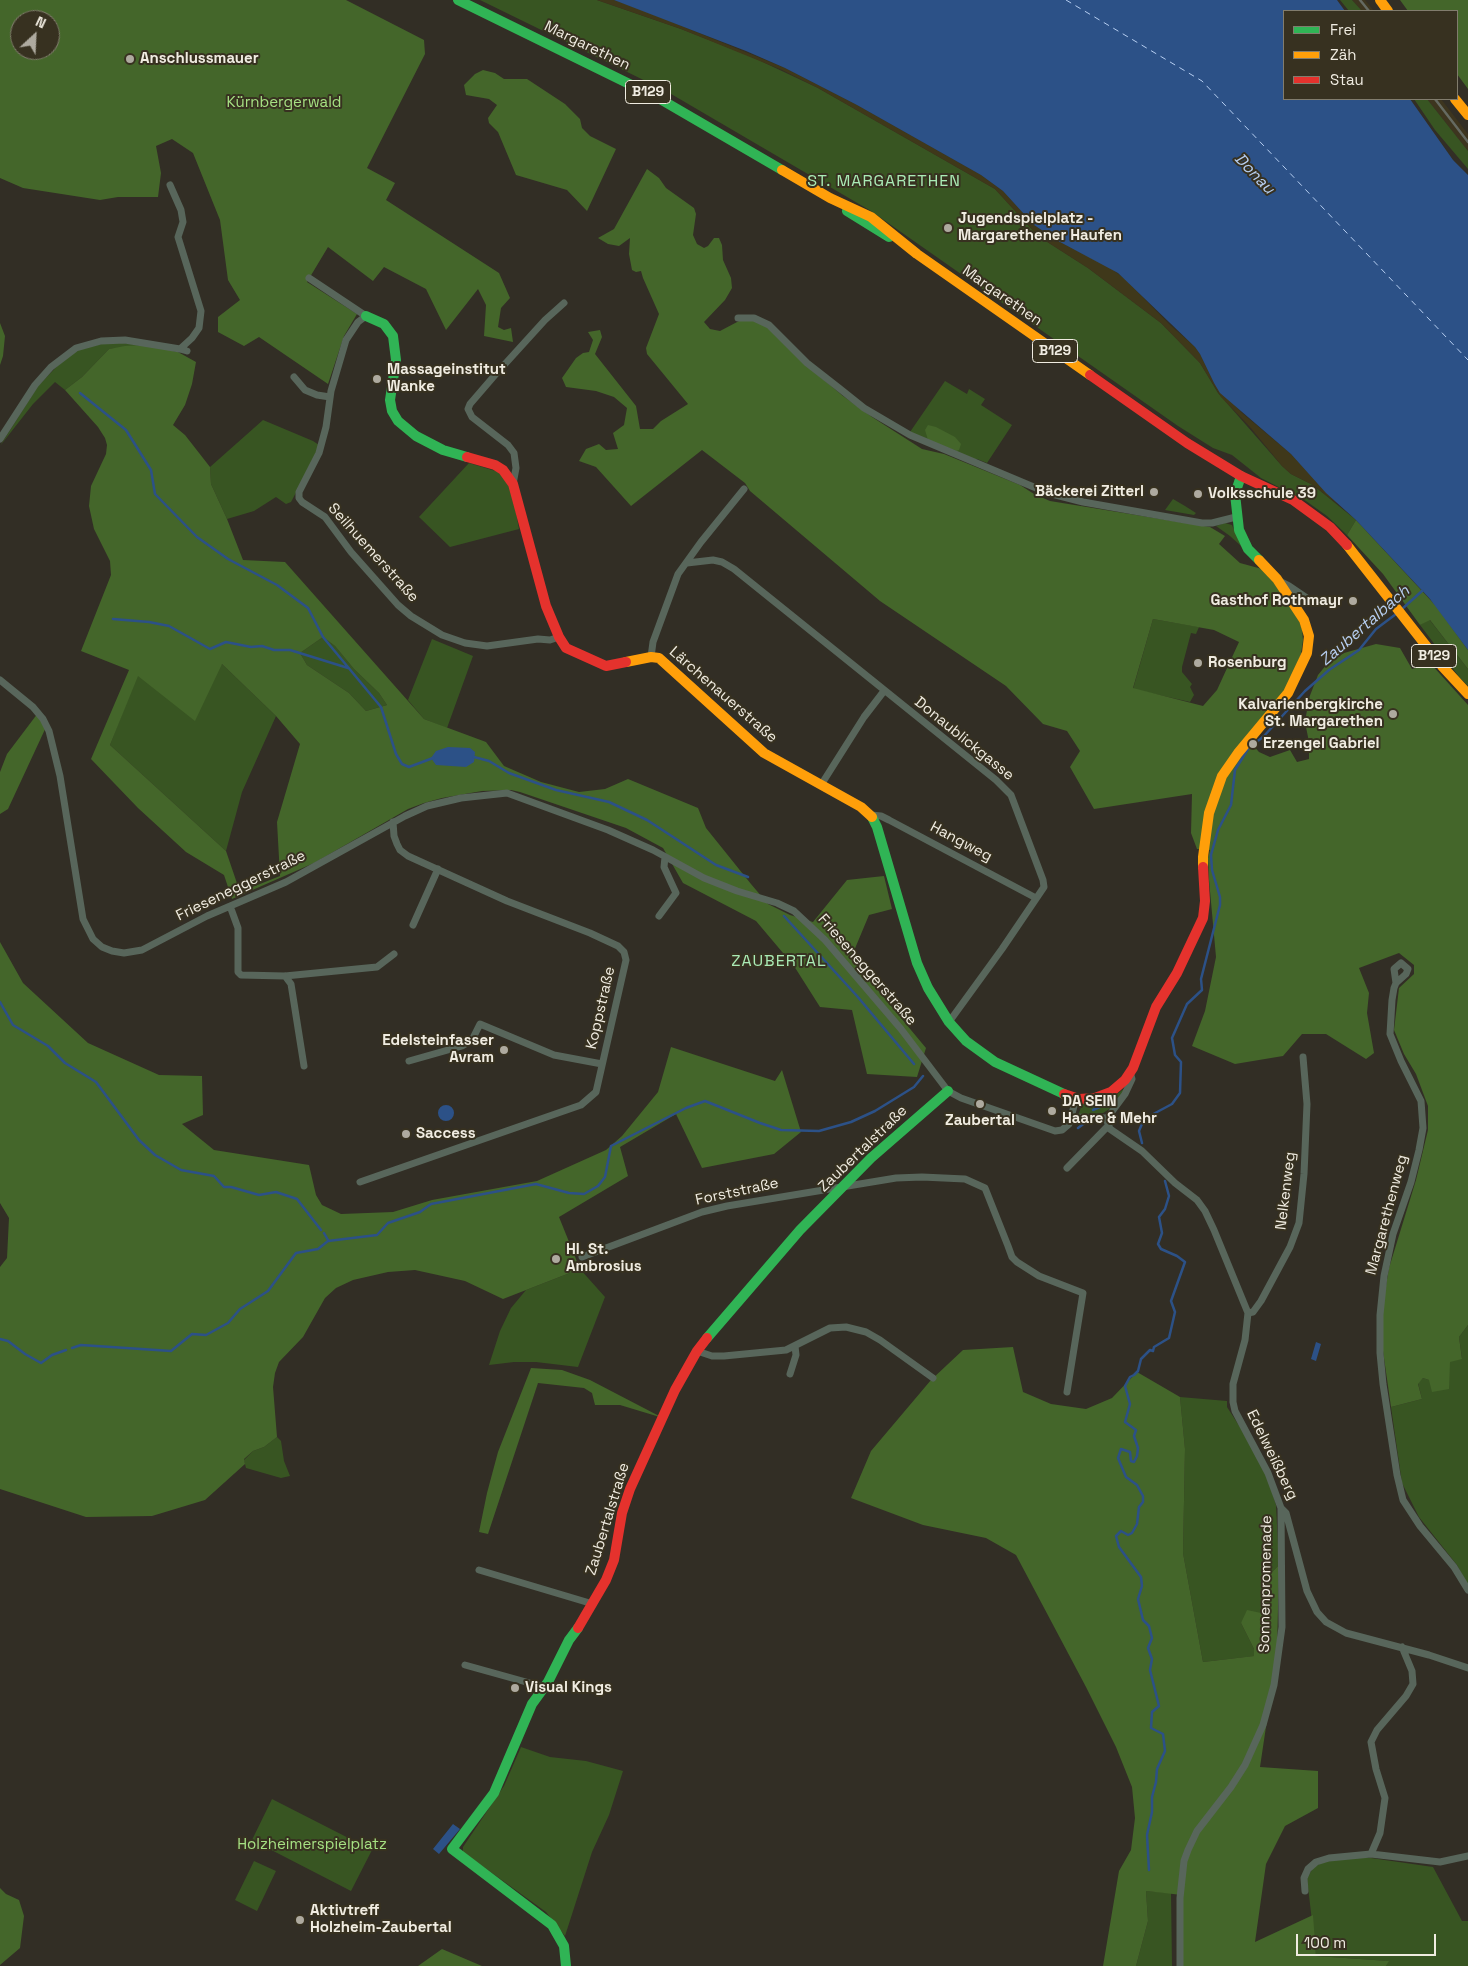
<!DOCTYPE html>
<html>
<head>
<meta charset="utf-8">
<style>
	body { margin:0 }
	#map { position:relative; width:1468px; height:1966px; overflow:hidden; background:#322e25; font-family:"Space Grotesk",sans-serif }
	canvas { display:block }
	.legend { position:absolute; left:1283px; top:10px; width:175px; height:90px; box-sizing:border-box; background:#373120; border:1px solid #817c6d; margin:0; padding:6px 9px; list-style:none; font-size:15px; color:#f0ece1 }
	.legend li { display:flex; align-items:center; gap:10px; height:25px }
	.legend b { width:25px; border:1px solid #817c6d }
	.north { position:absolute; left:10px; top:10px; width:50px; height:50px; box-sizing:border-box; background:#373120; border:1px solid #817c6d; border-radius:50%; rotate:25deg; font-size:14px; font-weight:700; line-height:20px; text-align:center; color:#f0ece1 }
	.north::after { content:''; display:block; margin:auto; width:18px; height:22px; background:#aeaa9f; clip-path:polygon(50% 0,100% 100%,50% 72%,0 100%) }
	.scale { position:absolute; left:1296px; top:1934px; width:140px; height:22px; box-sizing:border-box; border:2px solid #f0ece1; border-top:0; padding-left:6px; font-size:15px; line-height:18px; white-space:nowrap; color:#f0ece1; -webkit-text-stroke:4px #373120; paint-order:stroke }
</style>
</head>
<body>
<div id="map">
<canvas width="1468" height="1966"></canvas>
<ul class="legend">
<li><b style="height:6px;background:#30b455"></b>Frei</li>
<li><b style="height:6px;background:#ff9f0a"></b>Zäh</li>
<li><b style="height:6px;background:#e5322d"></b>Stau</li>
</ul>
<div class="north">N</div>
<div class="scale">100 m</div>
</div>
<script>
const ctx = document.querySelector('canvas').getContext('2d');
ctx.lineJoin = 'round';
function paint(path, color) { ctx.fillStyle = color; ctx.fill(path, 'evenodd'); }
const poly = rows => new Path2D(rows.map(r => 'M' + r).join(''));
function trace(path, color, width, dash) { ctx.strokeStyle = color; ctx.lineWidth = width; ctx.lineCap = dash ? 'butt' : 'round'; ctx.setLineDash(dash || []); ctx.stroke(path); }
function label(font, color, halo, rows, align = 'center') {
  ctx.font = font + ' "Space Grotesk",sans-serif'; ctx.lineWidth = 4; ctx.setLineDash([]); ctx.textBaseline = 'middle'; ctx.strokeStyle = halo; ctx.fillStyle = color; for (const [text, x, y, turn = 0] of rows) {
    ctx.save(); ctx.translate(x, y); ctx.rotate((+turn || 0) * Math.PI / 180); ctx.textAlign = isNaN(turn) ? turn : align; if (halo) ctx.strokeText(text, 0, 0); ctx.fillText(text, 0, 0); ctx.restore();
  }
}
paint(poly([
	[1352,0,1365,0,1374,11,1362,11],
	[1427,99,1441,99,1468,134,1468,151]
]), '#3d351f');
paint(poly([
	[480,0,597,0,681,29,750,56,818,88,995,189,1038,236,1088,268,1161,323,1200,363,1218,393,1282,466,1291,474,1313,485,1356,520,1347,535,1327,516,1306,501,1261,478,1232,455,1213,448,1178,426,871,211,666,91],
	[1340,0,1352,0,1362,11,1349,11],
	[1414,99,1427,99,1468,151,1468,169,1435,130],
	[111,342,146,345,109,349,82,377,65,390,55,382,33,404,0,446,38,386,67,356,83,348],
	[945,381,967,394,969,389,985,399,981,405,1012,425,987,463,977,459,974,461,910,432],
	[263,420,313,441,319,445,318,451,291,502,286,504,276,497,254,511,227,519,211,484,210,467],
	[469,463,499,472,512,490,519,529,450,547,419,517],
	[1173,499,1185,506,1196,513,1194,515,1165,510],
	[1225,523,1232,525,1241,546,1230,536,1216,526],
	[1153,619,1199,627,1196,634,1191,633,1182,667,1182,672,1192,684,1190,687,1194,695,1190,702,1133,689],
	[1429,619,1468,669,1468,686,1460,678,1420,625],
	[323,637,335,646,354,669,379,693,387,705,366,711,349,693,307,665,300,653],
	[432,639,473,656,447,728,424,719,408,700],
	[222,664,276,716,242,792,226,851,110,745,137,675],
	[1125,1088,1119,1099,1111,1108,1103,1113,1078,1116,1082,1104,1100,1102,1113,1097],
	[580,1269,605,1297,578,1367,536,1362,514,1362,489,1365,500,1331,511,1308,526,1290],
	[1468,1325,1468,1585,1457,1565,1419,1517,1402,1483,1391,1407,1422,1399,1418,1383,1423,1378,1429,1380,1450,1361,1462,1358,1459,1337],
	[1180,1397,1227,1401,1227,1407,1247,1438,1267,1476,1276,1505,1279,1565,1267,1577,1261,1613,1241,1623,1254,1649,1255,1656,1203,1662,1183,1553,1185,1449],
	[277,1437,281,1441,284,1461,290,1476,281,1478,246,1468,244,1460,253,1451,264,1447],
	[521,1747,550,1757,586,1761,623,1771,609,1815,592,1852,565,1936,546,1912,463,1852,463,1847,504,1786],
	[272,1799,372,1850,351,1891,252,1840],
	[1347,1858,1371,1858,1433,1867,1462,1921,1468,1921,1468,1966,1386,1966,1388,1961,1316,1956,1307,1878,1313,1868,1322,1862],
	[254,1861,276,1871,257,1911,235,1900],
	[1146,1891,1171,1893,1172,1966,1136,1966,1148,1921]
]), '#385522');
paint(poly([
	[0,0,346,0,424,40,425,54,367,168,395,183,386,200,499,273,510,298,501,308,498,327,504,330,511,328,513,342,484,336,486,305,478,289,446,330,426,289,384,267,373,281,328,247,307,282,357,314,344,336,328,384,259,337,244,346,218,332,218,317,240,300,228,280,220,220,193,153,172,139,156,146,161,173,158,197,118,197,100,200,23,188,0,178],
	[20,20,50,20,50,50,20,50],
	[1400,0,1468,0,1468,89,1457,74,1457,11,1408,11],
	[483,70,495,73,504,79,527,79,565,104,580,119,582,128,590,136,616,149,587,211,567,190,516,175,498,132,489,123,488,118,497,105,489,99,466,95,464,85,475,74],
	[647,169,659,178,666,188,694,208,696,214,693,235,697,244,704,248,708,246,714,238,719,238,722,245,723,260,731,278,732,288,725,300,704,322,710,329,720,331,739,321,752,320,766,325,818,375,843,396,872,417,922,449,944,454,1020,485,1034,494,1050,501,1210,527,1225,536,1219,544,1240,563,1262,569,1274,583,1298,618,1302,629,1303,640,1301,654,1293,676,1251,743,1259,752,1270,757,1290,750,1297,762,1309,759,1309,742,1305,722,1309,698,1318,675,1327,664,1344,653,1376,644,1400,648,1412,669,1431,664,1468,705,1468,1325,1459,1337,1462,1359,1450,1362,1449,1389,1432,1392,1429,1380,1423,1378,1418,1384,1422,1399,1391,1407,1383,1351,1382,1309,1389,1268,1416,1180,1428,1130,1428,1106,1416,1074,1404,1054,1394,1030,1399,988,1414,974,1414,965,1399,953,1359,968,1369,993,1367,1013,1374,1053,1366,1059,1326,1034,1302,1034,1283,1056,1235,1064,1192,1046,1205,1011,1216,957,1209,880,1208,858,1210,850,1197,849,1191,833,1192,794,1094,809,1070,767,1080,751,1067,731,1043,724,1006,686,880,601,750,491,745,483,702,450,631,506,596,467,579,461,586,449,599,444,606,450,618,449,613,433,624,425,627,408,614,397,596,391,566,387,562,378,576,358,583,353,589,352,593,340,588,332,600,330,602,337,595,354,636,406,640,429,653,429,661,421,688,404,647,354,646,348,659,314,643,278,641,271,636,272,632,270,629,254,630,238,619,246,608,244,598,238,614,229],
	[1153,619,1214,630,1239,642,1217,690,1203,706,1133,688],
	[0,323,5,336,3,356,0,365],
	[146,345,178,352,196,362,192,384,185,405,173,425,185,435,210,467,211,484,227,519,243,560,285,562,424,719,486,742,504,766,541,782,579,792,605,789,628,779,698,808,706,828,751,884,768,904,790,915,813,922,847,880,884,876,892,909,869,915,851,958,926,1048,917,1077,867,1074,852,1010,820,1007,794,966,756,921,683,883,663,848,626,828,520,792,511,790,482,791,442,798,424,803,408,809,314,863,232,899,224,875,186,852,138,808,91,759,129,670,81,651,111,575,110,561,94,529,89,506,91,486,106,454,107,445,105,438,98,427,65,390,82,377,109,349,125,346],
	[323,637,335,646,354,669,379,693,387,705,366,711,349,693,307,665,300,653],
	[222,664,276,716,300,744,277,822,280,876,240,892,226,851,110,745,138,676,195,721],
	[928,425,936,427,955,437,961,444,959,450,957,451,928,440,925,430],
	[1356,520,1436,606,1468,650,1468,669,1430,620,1420,625,1383,574,1347,535],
	[38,713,47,725,8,809,0,814,0,772,7,754],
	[0,942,23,983,88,1043,159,1075,202,1076,203,1115,182,1124,214,1150,309,1165,316,1195,322,1205,341,1214,393,1212,432,1200,537,1181,606,1150,622,1136,658,1092,671,1047,775,1081,782,1070,801,1132,774,1154,702,1168,676,1114,620,1147,628,1176,559,1217,580,1269,503,1299,465,1281,415,1270,388,1272,353,1280,336,1288,325,1298,303,1337,279,1362,275,1373,273,1387,277,1437,264,1447,253,1451,244,1459,245,1464,205,1500,152,1516,86,1517,0,1489,0,1267,7,1258,9,1218,0,1203],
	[1013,1347,1023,1392,1051,1404,1086,1409,1112,1398,1137,1372,1180,1397,1185,1449,1183,1553,1203,1662,1254,1656,1254,1649,1241,1623,1247,1610,1261,1613,1267,1577,1279,1565,1277,1653,1260,1767,1318,1771,1318,1808,1285,1826,1266,1864,1255,1942,1313,1915,1316,1956,1389,1961,1386,1966,1183,1966,1182,1895,1146,1891,1148,1921,1136,1966,1103,1966,1119,1871,1131,1850,1135,1818,1132,1787,1116,1747,1086,1687,1016,1555,986,1538,923,1525,851,1498,871,1451,931,1380,963,1350],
	[531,1368,562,1370,590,1380,663,1418,620,1405,595,1405,592,1393,584,1388,538,1383,488,1534,479,1532,487,1493,498,1452],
	[0,1888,6,1894,19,1900,24,1916,20,1948,0,1965],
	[442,1949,482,1966,418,1966]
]), '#44662a');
paint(poly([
	[597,0,614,0,642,10,785,68,857,105,981,175,1003,191,1034,225,1060,242,1109,267,1125,279,1169,324,1195,347,1200,354,1214,383,1242,413,1291,454,1337,504,1313,485,1291,474,1282,466,1250,427,1221,397,1200,363,1161,323,1088,268,1038,236,995,189,818,88,782,70,681,29]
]), '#3f381a');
paint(poly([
	[614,0,1337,0,1345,11,1284,11,1284,99,1410,99,1453,160,1468,175,1468,650,1430,599,1356,520,1326,493,1291,454,1220,393,1214,383,1200,354,1195,347,1118,273,1060,242,1034,225,1003,191,981,175,857,105,785,68,746,51],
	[448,747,470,748,475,752,474,762,466,767,436,765,431,758,436,751],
	'438 1113a8 8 0 1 1 16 0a8 8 0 1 1-16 0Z',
	[1316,1342,1321,1344,1316,1361,1311,1359],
	[453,1824,460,1829,439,1854,433,1849]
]), '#2c5187');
trace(poly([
	[80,393,126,430,151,470,155,494,197,537,228,559,277,585,308,608,323,637,381,707,396,754,402,764,409,767,433,758],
	[1402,609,1422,591],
	[113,619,149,622,169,626,210,649,226,642,251,647,262,646,274,650,290,650,348,668],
	[474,757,489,761,509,773,556,790,609,802,647,820,716,865,748,877],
	[784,916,857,996,914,1064],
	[0,1002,13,1025,48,1046,65,1063,96,1082,139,1140,155,1155,181,1170,214,1176,224,1187,231,1187,259,1195,276,1192,297,1199,321,1230],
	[1093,1110,1117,1099],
	[1078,1128,1086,1122],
	[1142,1143,1139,1131,1144,1119,1172,1104,1180,1093,1181,1062,1175,1055,1172,1038,1187,1004,1202,990,1201,979,1220,905,1220,897,1212,870,1211,855,1218,830,1231,805,1235,770,1248,749,1264,736,1305,691,1329,670,1359,650,1376,629,1396,614],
	[324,1233,328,1240],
	[0,1339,8,1341,25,1354,41,1363,52,1355,66,1350],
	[72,1348,81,1345,171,1351,192,1334,206,1335,228,1323,240,1309,268,1291,296,1253,318,1249,328,1241,377,1235,388,1223,420,1212,431,1204,536,1184,569,1193,584,1194,598,1186,605,1177,611,1146,686,1108,705,1101,760,1123,781,1130,819,1131,851,1122,875,1111,914,1087,923,1076],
	[1149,1870,1147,1835,1152,1812,1152,1797,1156,1782,1157,1769,1165,1751,1163,1734,1151,1728,1152,1712,1159,1706,1150,1670,1152,1659,1148,1648,1152,1638,1149,1626,1143,1620,1138,1599,1142,1586,1141,1577,1119,1547,1116,1536,1121,1531,1128,1535,1132,1533,1137,1524,1139,1507,1143,1502,1143,1496,1137,1485,1126,1477,1118,1458,1121,1449,1130,1452,1131,1461,1134,1462,1137,1456,1138,1448,1134,1436,1136,1430,1125,1422,1130,1404,1125,1386,1130,1377,1134,1375,1138,1371,1141,1359,1150,1350,1153,1351,1154,1347,1169,1338,1175,1312,1171,1301,1185,1262,1177,1256,1161,1249,1158,1244,1162,1233,1159,1217,1165,1209,1169,1196,1165,1181]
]), '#2c5187', 2.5);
trace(poly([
	[1066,0,1202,81,1468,360]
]), '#b6cef1', 1, [6, 5]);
trace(poly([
	[170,185,181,210,183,222,178,237,201,311,199,328,192,338,180,349],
	[309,278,366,316,358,322,346,340,331,391,326,427,319,453,299,492,299,498,302,502,325,517,351,552,398,605,411,616,442,635,465,643,487,646,538,639,550,640,559,637],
	[738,318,754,318,769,325,807,363,839,388,864,408,910,435,1048,493,1083,502,1202,523,1212,523,1236,517],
	[294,377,305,390,317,395,330,397],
	[0,439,35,385,51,367,76,348,101,341,125,340,180,349,187,351],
	[513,484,516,468,514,453,508,445,472,417,468,409,470,404,495,375,545,320,564,303],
	[687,563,713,560,722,562,734,569,996,780,1011,795,1043,880,1044,887,1002,949,949,1022],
	[1279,581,1289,586,1314,603],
	[651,657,653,642,678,574,701,542,744,489],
	[0,680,33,707,43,719,49,731,60,776,83,919,93,939,102,947,112,951,124,953,142,950,207,916,286,882,405,816,427,806,461,798,507,793,608,830,653,850,704,878,737,891,777,903,794,911,825,940,901,1029,948,1091,961,1098,1055,1131,1062,1130,1069,1124,1076,1099],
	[821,785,864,717,884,691],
	[871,815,881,816,889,820,1036,898],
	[230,906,238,928,238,972,241,975,285,976,377,967,394,954],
	[659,916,676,893,664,867,665,857],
	[413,925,438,869],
	[285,976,291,984,304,1066],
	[1396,983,1394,969,1401,963,1408,969,1406,974,1396,983,1394,988,1392,1000,1390,1034,1401,1061,1421,1101,1423,1128,1419,1150,1411,1182,1393,1234,1384,1276,1380,1315,1380,1353,1383,1384,1397,1475,1403,1500,1420,1526,1454,1567,1468,1590],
	[409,1061,462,1046,472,1040,480,1024,554,1055,602,1064],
	[1073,1117,1106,1118,1108,1117,1125,1094,1132,1079,1130,1072],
	[1106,1118,1110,1129,1142,1151,1175,1183,1197,1200,1205,1211,1214,1230,1248,1313,1245,1340,1233,1384,1233,1402,1235,1411,1268,1473,1281,1508,1286,1513,1307,1591,1317,1612,1326,1622,1346,1633,1429,1655,1468,1668],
	[1067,1168,1108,1126],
	[360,1182,581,1105,596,1092,626,960,624,952,618,946,590,933,507,901,408,856,400,850,397,844,394,836,393,822],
	[582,1257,702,1212,727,1206,896,1178,922,1177,965,1179,985,1188,1008,1246,1012,1257,1017,1262,1039,1276,1083,1293,1067,1392],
	[1248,1313,1253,1312,1261,1301,1290,1247,1299,1223,1304,1174,1307,1104,1303,1057],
	[697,1351,712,1356,724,1356,786,1350,830,1328,846,1327,866,1332,880,1340,933,1378],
	[790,1374,796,1355,795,1346],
	[479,1570,593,1604],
	[465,1665,544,1687],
	[1371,1854,1380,1833,1385,1798,1376,1769,1371,1742,1377,1730,1406,1696,1413,1684,1412,1671,1402,1647],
	[1305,1891,1304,1878,1308,1869,1316,1862,1329,1858,1371,1854,1440,1862,1468,1856],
	[1180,1966,1180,1898,1184,1861,1188,1850,1197,1831,1231,1787,1245,1765,1263,1725,1274,1685,1282,1627,1281,1508]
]), '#58665b', 7);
trace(poly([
	[458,0,660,99,782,170],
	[847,211,889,237],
	[366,316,384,324,393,336,396,360,390,400,392,411,398,421,416,436,443,450,467,457],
	[1241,476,1235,494,1239,530,1248,549,1259,560],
	[872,817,877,827,917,963,928,988,949,1022,966,1041,995,1062,1064,1094],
	[707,1338,800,1230,871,1158,948,1091],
	[566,1966,564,1946,552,1925,452,1849,494,1793,532,1704,548,1682,569,1640,578,1628]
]), '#30b455', 10);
trace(poly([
	[1380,0,1388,11],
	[1455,99,1468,115],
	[782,170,830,198,871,217,917,254,1090,375],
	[1347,545,1442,666,1468,694],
	[626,662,651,657,659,658,764,753,861,807,872,817],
	[1203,867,1203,857,1209,813,1222,776,1238,753,1288,693,1307,653,1309,636,1304,620,1277,579,1259,560]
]), '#ff9f0a', 10);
trace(poly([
	[1090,375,1187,443,1241,476,1293,500,1330,527,1347,545],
	[467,457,495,465,503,470,513,484,546,606,559,637,566,648,606,666,626,662],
	[1064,1094,1079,1099,1095,1098,1111,1092,1125,1080,1133,1068,1156,1007,1177,973,1203,918,1205,901,1203,867],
	[578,1628,606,1580,614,1560,622,1513,630,1489,675,1390,697,1351,707,1338]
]), '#e5322d', 10);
trace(poly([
	[1360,0,1369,11],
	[1435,99,1468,142]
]), '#656a61', 2.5);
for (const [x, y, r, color] of [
	[130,59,5,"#aeaa9f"],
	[948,228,5,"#aeaa9f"],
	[377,379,5,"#aeaa9f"],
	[1154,492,5,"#aeaa9f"],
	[1198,494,5,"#aeaa9f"],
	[1353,601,5,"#aeaa9f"],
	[1198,663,5,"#aeaa9f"],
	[1393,714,5,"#aeaa9f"],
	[1253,744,5,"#aeaa9f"],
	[504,1050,5,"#aeaa9f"],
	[980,1104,5,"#aeaa9f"],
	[1052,1111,5,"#aeaa9f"],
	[406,1134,5,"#aeaa9f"],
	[556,1259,5,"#aeaa9f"],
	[515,1688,5,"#aeaa9f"],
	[300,1920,5,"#aeaa9f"]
]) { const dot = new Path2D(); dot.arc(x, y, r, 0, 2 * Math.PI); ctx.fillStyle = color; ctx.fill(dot); trace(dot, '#373120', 2); }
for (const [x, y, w] of [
	[648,92,45],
	[1055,351,45],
	[1434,656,45]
]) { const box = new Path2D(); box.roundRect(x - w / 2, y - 11.5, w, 23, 4); ctx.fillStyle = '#373120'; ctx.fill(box); trace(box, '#f0ece1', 1); }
label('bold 14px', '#f0ece1', null, [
	["B129",648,92],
	["B129",1055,351],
	["B129",1434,656]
]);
label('15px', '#f0ece1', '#373120', [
	["Margarethen",587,46,26],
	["Margarethen",1002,296,35],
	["Seilhuemerstraße",373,553,48],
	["Lärchenauerstraße",723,695,41],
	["Donaublickgasse",964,739,39],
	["Hangweg",961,842,28],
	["Frieseneggerstraße",241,886,-26],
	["Frieseneggerstraße",867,970,49],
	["Koppstraße",601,1008,-77],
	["Zaubertalstraße",863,1149,-44],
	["Nelkenweg",1286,1191,-83],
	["Forststraße",737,1192,-12],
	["Margarethenweg",1387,1215,-75],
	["Edelweißberg",1272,1455,64],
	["Zaubertalstraße",608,1519,-73],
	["Sonnenpromenade",1266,1584,-89]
]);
label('bold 15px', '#f0ece1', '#373120', [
	["Anschlussmauer",140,59],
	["Jugendspielplatz -",958,219],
	["Margarethener Haufen",958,236],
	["Massageinstitut",387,370],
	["Wanke",387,387],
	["Bäckerei Zitterl",1144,492,"right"],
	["Volksschule 39",1208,494],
	["Gasthof Rothmayr",1343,601,"right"],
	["Rosenburg",1208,663],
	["Kalvarienbergkirche",1383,705,"right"],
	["St. Margarethen",1383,722,"right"],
	["Erzengel Gabriel",1263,744],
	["Edelsteinfasser",494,1041,"right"],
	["Avram",494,1058,"right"],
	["DA SEIN",1062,1102],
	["Haare & Mehr",1062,1119],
	["Zaubertal",980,1121,"center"],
	["Saccess",416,1134],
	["Hl. St.",566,1250],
	["Ambrosius",566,1267],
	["Visual Kings",525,1688],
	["Aktivtreff",310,1911],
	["Holzheim-Zaubertal",310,1928]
], 'left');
label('15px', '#a6e183', '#373120', [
	["Kürnbergerwald",284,103],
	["Holzheimerspielplatz",312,1845]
]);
label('italic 16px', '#b6cef1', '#373120', [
	["Donau",1254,174,46],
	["Zaubertalbach",1365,626,-41]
]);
ctx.letterSpacing = '1px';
label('16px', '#aaebb5', '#373120', [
	["ST. MARGARETHEN",884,182],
	["ZAUBERTAL",779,962]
]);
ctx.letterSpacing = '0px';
</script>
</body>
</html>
